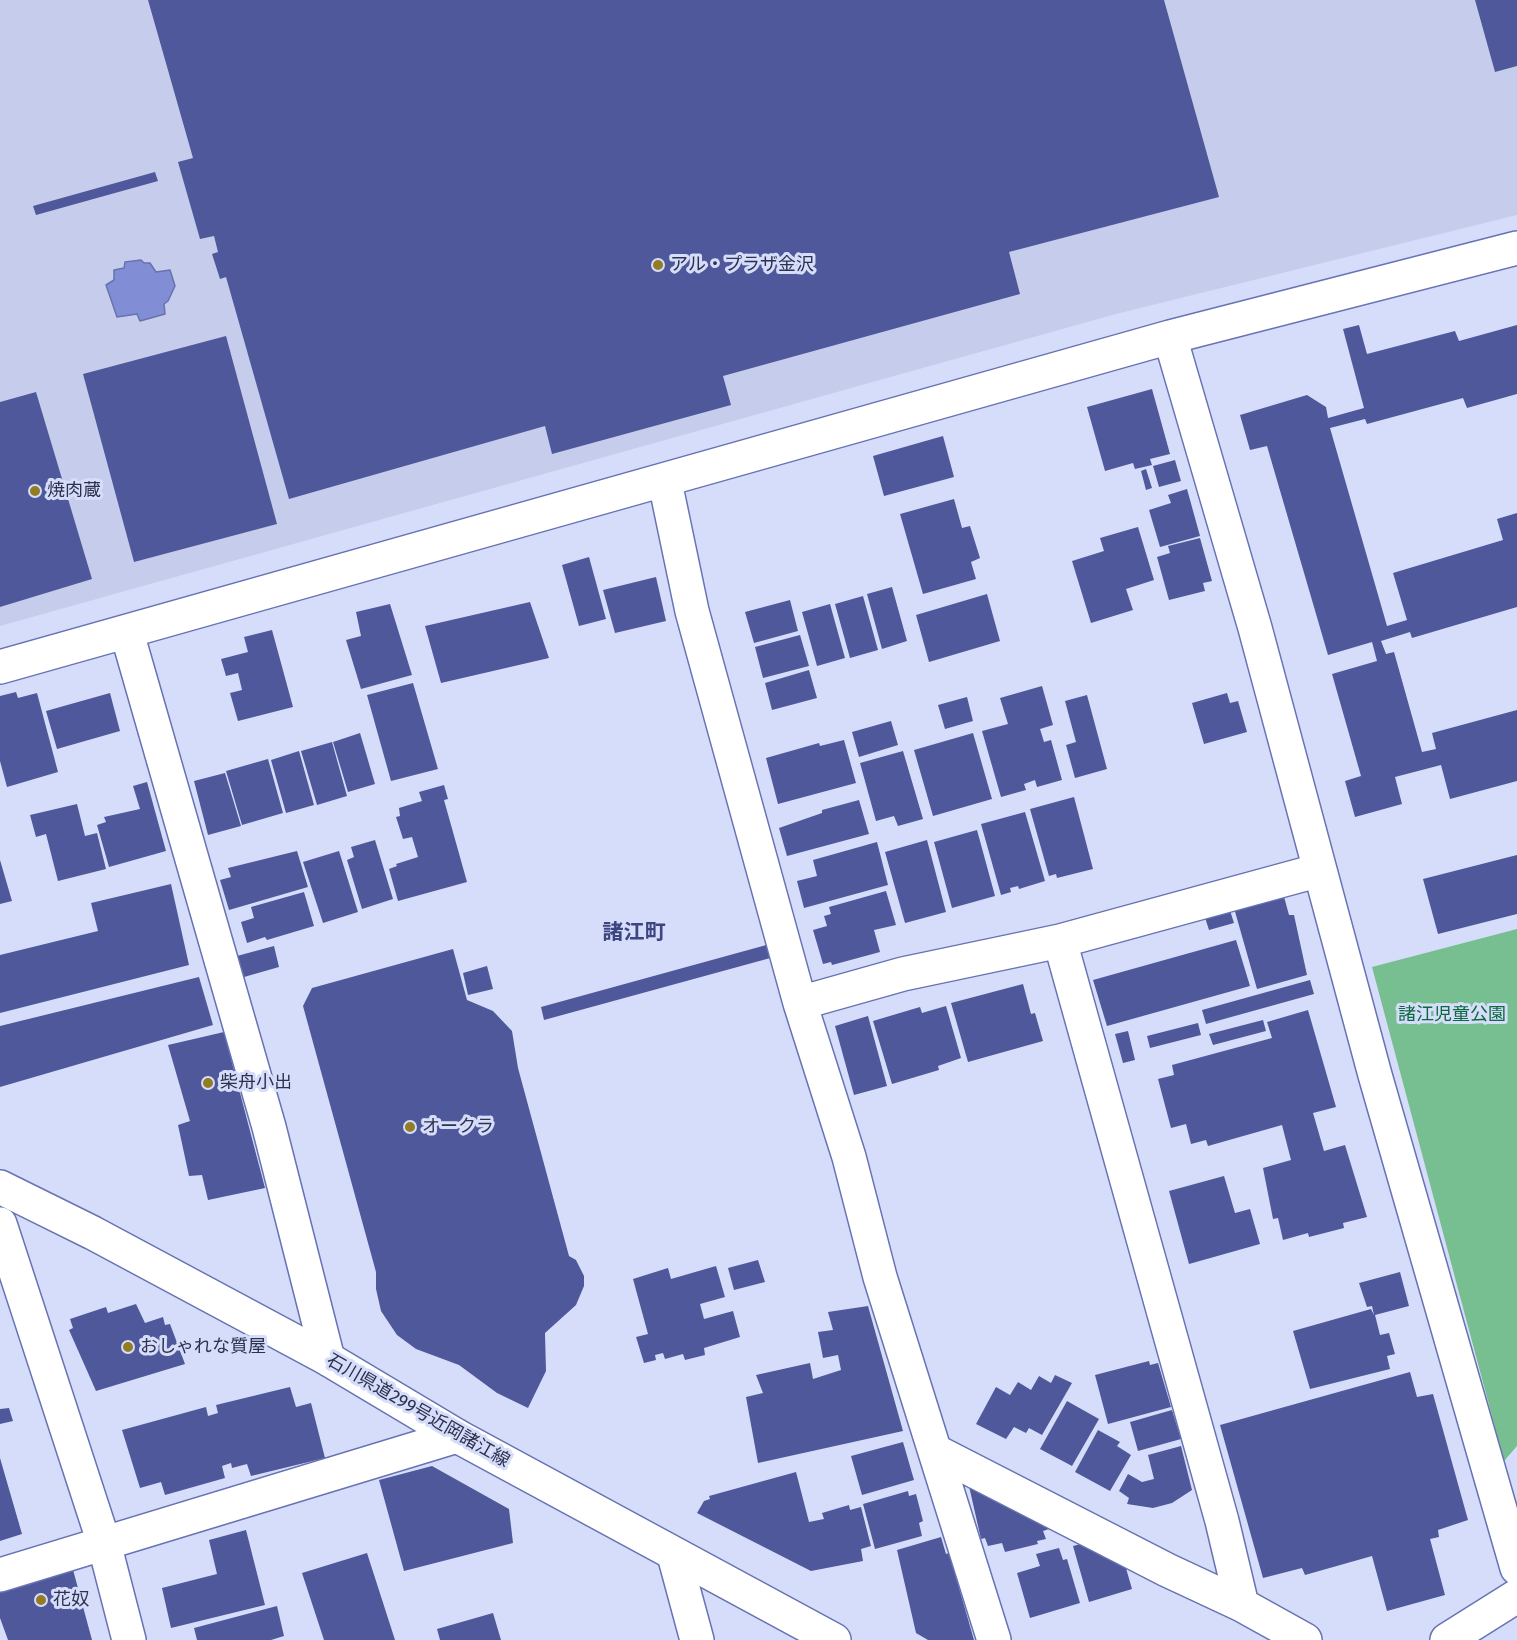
<!DOCTYPE html>
<html>
<head>
<meta charset="utf-8">
<style>
	body { margin:0 }
	canvas { display:block; background:#d6ddfa }
</style>
</head>
<body>
<canvas width="1517" height="1640"></canvas>
<script>
const ctx = document.querySelector('canvas').getContext('2d');
ctx.lineJoin = 'round';
function paint(path, color) { ctx.fillStyle = color; ctx.fill(path, 'evenodd'); }
const poly = rows => new Path2D(rows.map(r => 'M' + r).join(''));
function trace(path, color, width, dash) { ctx.strokeStyle = color; ctx.lineWidth = width; ctx.lineCap = dash ? 'butt' : 'round'; ctx.setLineDash(dash || []); ctx.stroke(path); }
function label(font, color, halo, rows, align = 'center') {
  ctx.font = font + ' "Fira Sans","Noto Sans JP",sans-serif'; ctx.lineWidth = 6; ctx.setLineDash([]); ctx.textBaseline = 'middle'; ctx.strokeStyle = halo; ctx.fillStyle = color; for (const [text, x, y, turn = 0] of rows) {
    ctx.save(); ctx.translate(x, y); ctx.rotate((+turn || 0) * Math.PI / 180); ctx.textAlign = isNaN(turn) ? turn : align; if (halo) ctx.strokeText(text, 0, 0); ctx.fillText(text, 0, 0); ctx.restore();
  }
}
paint(poly([
	[0,0,1517,0,1517,215,1116,314,0,626]
]), '#c6cdec');
paint(poly([
	[1517,929,1517,1446,1504,1461,1372,967]
]), '#77be91');
const water = poly([
	[141,260,144,263,150,263,156,272,170,270,175,286,168,301,164,304,165,314,140,321,137,314,117,317,106,285,114,280,114,270,124,268,125,262,141,260]
]);
paint(water, '#818ed5');
trace(water, '#6872ac', 1.5);
paint(poly([
	[148,0,1164,0,1219,197,1009,252,1020,294,723,376,731,405,552,454,545,426,289,499,226,277,220,279,212,254,218,252,214,236,200,239,178,162,193,158],
	[1475,0,1517,0,1517,66,1495,72],
	[155,172,158,181,36,215,33,206],
	[1359,325,1367,354,1455,331,1459,341,1517,325,1517,394,1467,408,1463,398,1367,424,1365,419,1330,428,1387,626,1407,620,1393,573,1503,540,1497,519,1517,513,1517,607,1412,638,1410,632,1381,641,1386,654,1394,652,1422,752,1436,749,1432,733,1517,710,1517,781,1450,799,1441,765,1395,777,1402,804,1355,817,1345,781,1361,776,1332,674,1377,661,1372,642,1328,655,1267,446,1250,450,1240,415,1307,395,1326,407,1328,418,1364,408,1343,329],
	[226,336,277,524,134,562,83,374],
	[1152,389,1170,454,1150,459,1152,465,1135,469,1133,463,1105,471,1087,407],
	[36,392,92,579,0,607,0,402],
	[943,436,954,477,884,496,873,456],
	[1175,460,1181,481,1159,487,1153,466],
	[1146,469,1152,488,1146,490,1141,471],
	[1187,489,1200,536,1160,547,1149,510,1171,503,1168,495],
	[954,499,962,528,970,526,980,558,971,562,976,579,923,594,900,514],
	[1138,527,1154,580,1126,589,1133,610,1091,623,1072,561,1104,551,1100,538],
	[1200,538,1212,581,1203,583,1205,591,1169,600,1157,557,1170,553,1168,546],
	[589,557,606,619,579,626,562,565],
	[656,577,666,621,615,633,603,590],
	[892,587,907,641,882,649,867,594],
	[987,594,1000,641,929,662,916,615],
	[863,596,878,650,850,658,835,604],
	[790,600,798,631,754,643,745,612],
	[530,602,549,658,441,683,425,626],
	[390,604,412,675,361,689,346,640,361,636,356,612],
	[830,604,845,658,817,666,802,612],
	[272,630,293,707,238,721,230,693,242,690,238,673,226,676,221,659,248,652,244,637],
	[800,635,809,666,763,678,755,647],
	[809,670,817,698,772,710,765,683],
	[413,683,438,769,391,781,367,695],
	[1042,686,1053,725,1040,729,1044,742,1051,740,1062,780,1037,787,1035,780,1024,784,1026,790,1001,797,982,731,1008,724,1000,698],
	[16,692,18,698,37,693,58,772,7,787,0,761,0,696],
	[110,693,120,731,57,749,46,711],
	[1227,693,1230,703,1238,701,1247,732,1204,744,1192,703],
	[1087,695,1107,769,1075,778,1066,745,1076,742,1065,701],
	[967,697,973,721,945,729,938,705],
	[891,721,898,745,859,757,852,732],
	[360,733,375,784,348,792,333,742],
	[973,733,992,799,933,816,914,750],
	[844,740,856,783,778,804,766,758,819,743,820,746],
	[332,742,347,796,317,805,301,751],
	[299,751,314,805,286,813,271,760],
	[903,751,923,819,898,826,894,816,876,821,860,763],
	[268,759,283,813,242,825,226,771],
	[225,773,241,826,208,835,194,781],
	[147,782,166,851,109,867,97,825,106,822,104,817,140,809,133,786],
	[444,785,448,799,444,800,467,882,398,901,389,869,397,866,396,864,418,857,412,837,403,839,396,817,400,816,399,808,422,801,419,792],
	[1074,797,1093,869,1057,878,1056,874,1049,876,1030,809],
	[859,800,869,834,787,856,779,828,822,813,822,810],
	[77,804,85,836,97,833,106,869,58,881,46,834,36,837,30,815],
	[1025,812,1045,881,1019,889,1018,886,1010,888,1011,892,1001,895,981,824],
	[977,830,995,896,952,908,934,842],
	[375,840,393,899,362,909,347,860,354,857,351,847],
	[927,840,946,912,905,923,885,852],
	[877,842,888,885,804,908,797,881,817,876,813,860],
	[297,851,308,887,229,910,220,880,231,877,228,868],
	[339,851,358,912,323,923,303,862],
	[1517,855,1517,914,1438,934,1423,879],
	[0,860,12,901,0,904],
	[171,884,189,965,0,1013,0,955,98,931,91,903],
	[886,891,896,925,874,930,880,952,832,965,831,962,823,964,813,930,827,926,824,916,831,914,829,907],
	[304,892,314,926,267,940,265,937,247,943,241,922,254,918,251,907],
	[1283,893,1289,915,1294,915,1307,975,1257,989,1234,908],
	[1226,898,1234,923,1209,930,1201,905],
	[1236,940,1250,986,1107,1026,1093,980],
	[770,944,774,957,544,1020,541,1007],
	[274,946,279,967,244,977,237,956],
	[453,949,467,1000,493,1011,512,1031,518,1068,569,1256,576,1260,584,1276,584,1286,576,1305,545,1333,546,1371,528,1408,497,1393,459,1365,416,1349,397,1335,381,1311,376,1289,376,1272,303,1006,312,988],
	[487,966,493,989,468,995,463,973],
	[199,977,213,1025,0,1087,0,1026],
	[1310,980,1314,994,1206,1024,1202,1010],
	[1023,984,1031,1014,1035,1013,1043,1041,968,1062,951,1003],
	[946,1006,961,1058,938,1066,939,1070,892,1084,873,1021,920,1007,922,1013],
	[1308,1010,1336,1107,1313,1113,1324,1151,1345,1145,1367,1217,1343,1223,1344,1228,1309,1237,1308,1233,1283,1240,1278,1218,1273,1219,1263,1168,1291,1160,1282,1125,1208,1146,1206,1140,1191,1144,1186,1124,1171,1128,1158,1079,1174,1075,1172,1065,1272,1038,1267,1022],
	[868,1016,887,1086,854,1095,835,1026],
	[1263,1020,1266,1031,1213,1045,1209,1034],
	[1198,1023,1201,1035,1150,1048,1147,1036],
	[1128,1031,1135,1060,1123,1063,1115,1034],
	[224,1032,265,1188,208,1200,202,1175,189,1176,178,1125,190,1121,168,1045],
	[1224,1176,1235,1213,1250,1209,1260,1244,1189,1264,1169,1191],
	[758,1260,765,1282,734,1290,728,1268],
	[716,1266,725,1297,700,1304,704,1319,733,1311,740,1337,704,1348,705,1355,685,1360,683,1354,665,1359,663,1353,655,1355,656,1360,644,1363,636,1337,648,1334,633,1279,668,1268,671,1279],
	[1400,1272,1409,1306,1375,1315,1380,1335,1389,1333,1395,1354,1387,1356,1390,1369,1310,1389,1293,1331,1371,1309,1374,1315,1372,1306,1367,1307,1359,1283],
	[136,1304,145,1323,163,1317,165,1325,170,1324,185,1364,96,1391,69,1330,73,1328,70,1319,106,1307,108,1313],
	[868,1306,903,1431,758,1463,746,1397,763,1393,756,1375,810,1363,813,1379,841,1370,838,1355,823,1358,818,1332,833,1330,828,1312],
	[1149,1361,1150,1365,1158,1363,1171,1407,1108,1424,1095,1375],
	[1410,1372,1417,1397,1433,1394,1468,1520,1438,1530,1439,1537,1430,1539,1445,1595,1387,1611,1372,1556,1305,1575,1302,1568,1263,1578,1220,1425],
	[1055,1375,1072,1383,1042,1435,1029,1428,1026,1433,1014,1427,1006,1439,976,1424,996,1387,1010,1395,1018,1382,1031,1390,1039,1376,1051,1383],
	[290,1387,296,1407,311,1403,325,1458,251,1476,247,1464,232,1468,231,1463,222,1466,225,1478,165,1495,161,1482,140,1488,122,1430,206,1407,208,1416,218,1413,216,1405],
	[1067,1401,1099,1419,1072,1466,1040,1449],
	[9,1408,13,1421,0,1424,0,1409],
	[1172,1410,1181,1439,1138,1451,1130,1422],
	[1098,1430,1120,1442,1117,1446,1131,1455,1110,1491,1075,1472],
	[903,1442,914,1480,862,1495,851,1456],
	[1181,1446,1192,1490,1172,1503,1153,1508,1127,1504,1129,1498,1119,1491,1128,1474,1142,1482,1154,1479,1148,1455],
	[0,1458,22,1534,0,1541],
	[432,1466,509,1509,513,1543,404,1571,379,1480],
	[796,1472,809,1522,824,1519,822,1513,849,1505,850,1510,861,1507,871,1546,861,1549,863,1561,811,1571,697,1513,704,1501,710,1499,709,1496],
	[996,1479,1004,1505,1031,1499,1041,1504,1049,1529,1043,1531,1046,1539,1037,1541,1038,1544,1005,1552,1002,1543,988,1546,985,1538,981,1539,969,1486],
	[908,1491,909,1496,916,1494,923,1521,919,1523,922,1536,875,1549,863,1504],
	[246,1530,265,1605,171,1628,162,1588,217,1574,209,1540],
	[941,1537,946,1554,949,1553,974,1640,928,1640,916,1633,897,1550],
	[1100,1539,1119,1544,1132,1589,1089,1602,1073,1546],
	[1059,1548,1063,1560,1067,1559,1080,1603,1030,1618,1017,1573,1040,1566,1036,1554],
	[367,1553,395,1640,324,1640,302,1573],
	[72,1566,92,1640,8,1640,0,1618,0,1577],
	[277,1606,284,1636,271,1640,197,1640,194,1628],
	[493,1613,501,1640,440,1640,437,1629]
]), '#4e589a');
const minor = poly([
	[1170,337,1255,628,1375,1075,1517,1568],
	[665,482,692,611,800,1003,849,1157,880,1277,994,1640],
	[127,633,269,1127,328,1359],
	[0,667,1170,337,1517,248],
	[1060,941,1222,1521,1242,1605],
	[800,1003,903,974,1060,941,1320,870],
	[937,1452,1167,1570,1242,1605,1305,1640],
	[674,1555,697,1640],
	[0,1575,457,1436],
	[1447,1640,1517,1596]
]);
const tertiary = poly([
	[0,1224,104,1543,129,1640]
]);
const secondary = poly([
	[0,1187,93,1233,328,1359,457,1436,834,1640]
]);
trace(minor, '#6773b3', 36);
trace(tertiary, '#6773b3', 36);
trace(secondary, '#6773b3', 36);
trace(minor, '#fff', 33);
trace(tertiary, '#fff', 33);
trace(secondary, '#fff', 33);
for (const [x, y, r, color] of [
	[658,265,6,"#927d24"],
	[35,491,6,"#927d24"],
	[208,1083,6,"#927d24"],
	[410,1127,6,"#927d24"],
	[128,1347,6,"#927d24"],
	[41,1600,6,"#927d24"]
]) { const dot = new Path2D(); dot.arc(x, y, r, 0, 2 * Math.PI); ctx.fillStyle = color; ctx.fill(dot); trace(dot, '#d6ddfa', 2); }
label('18px', '#2c314d', '#d6ddfa', [
	["アル・プラザ金沢",670,265],
	["焼肉蔵",47,491],
	["柴舟小出",220,1083],
	["オークラ",422,1127],
	["おしゃれな質屋",140,1347],
	["花奴",53,1600]
], 'left');
label('18px', '#0a693c', '#d6ddfa', [
	["諸江児童公園",1452,1015]
]);
label('18px', '#2c314d', '#d6ddfa', [
	["石川県道299号近岡諸江線",418,1411,30]
]);
label('bold 21px', '#3c4481', '#d6ddfa', [
	["諸江町",634,933]
]);
</script>
</body>
</html>
